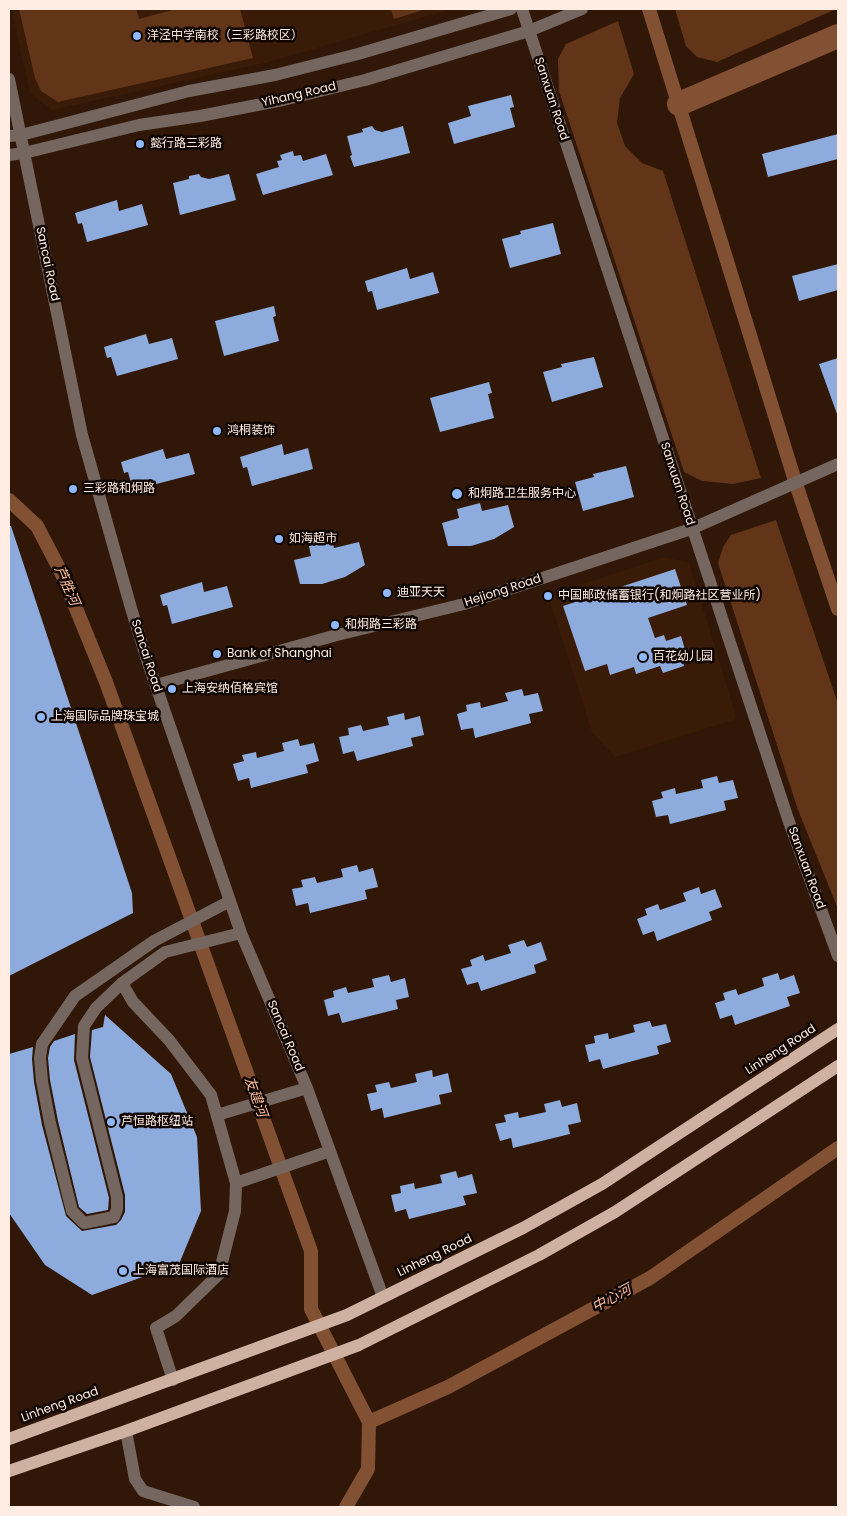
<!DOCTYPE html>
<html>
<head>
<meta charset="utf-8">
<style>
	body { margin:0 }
	#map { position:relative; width:847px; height:1516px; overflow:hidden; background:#301707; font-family:Poppins,sans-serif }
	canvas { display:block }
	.frame { position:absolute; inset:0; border:10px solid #ffece2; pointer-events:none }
</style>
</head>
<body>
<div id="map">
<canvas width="847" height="1516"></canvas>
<div class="frame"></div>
</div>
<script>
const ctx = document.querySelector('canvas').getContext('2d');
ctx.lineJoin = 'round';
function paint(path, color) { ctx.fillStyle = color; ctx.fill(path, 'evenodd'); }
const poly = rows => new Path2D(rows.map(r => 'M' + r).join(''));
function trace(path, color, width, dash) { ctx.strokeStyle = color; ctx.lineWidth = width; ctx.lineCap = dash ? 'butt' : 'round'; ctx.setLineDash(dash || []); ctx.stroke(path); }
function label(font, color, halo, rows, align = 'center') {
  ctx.font = font + ' Poppins,"Noto Sans SC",sans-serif'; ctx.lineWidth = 5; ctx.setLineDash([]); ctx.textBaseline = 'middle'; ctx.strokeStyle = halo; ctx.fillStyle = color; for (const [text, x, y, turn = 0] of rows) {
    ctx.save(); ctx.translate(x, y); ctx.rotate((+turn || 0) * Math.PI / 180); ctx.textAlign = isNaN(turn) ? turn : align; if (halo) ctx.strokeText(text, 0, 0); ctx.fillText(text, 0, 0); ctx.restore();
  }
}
paint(poly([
	[11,9,452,9,265,63,52,110,30,93],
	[665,557,689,563,737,719,615,757,592,732,548,595]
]), '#3a1b07');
paint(poly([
	[19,9,136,9,139,19,176,9,240,9,253,58,58,102,41,91,35,78],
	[391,9,426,9,394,19],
	[675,9,836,9,717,62,697,57,686,46],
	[618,21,634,74,620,98,617,123,625,146,642,163,663,171,761,478,733,484,702,481,684,472,559,91,558,59,566,44],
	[776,520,838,704,838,909,798,810,718,563,723,547,731,535]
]), '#623519');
trace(poly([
	[649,9,796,484,838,609],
	[9,500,37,526,62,574,106,682,311,1251,311,1309,369,1422,368,1469,346,1507],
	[369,1422,448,1387,650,1278,838,1148]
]), '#825033', 14);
trace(poly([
	[679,104,838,36]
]), '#825033', 24);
paint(poly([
	[511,95,514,107,510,108,515,127,454,144,448,123,471,116,468,106],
	[372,126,375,130,382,132,403,126,410,153,354,167,350,156,352,155,347,136,363,132,362,129],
	[838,134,838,159,768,177,762,154],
	[293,151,294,156,301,155,303,161,326,154,333,175,263,195,256,174,279,167,277,161,282,160,280,155],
	[199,174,201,177,209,179,229,174,236,200,180,215,173,183,189,179,189,176],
	[117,200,119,211,142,204,148,225,87,242,82,223,78,224,75,213],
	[553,223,561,254,510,268,502,239,521,234,520,231],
	[838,264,838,290,799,301,792,276],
	[407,268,410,279,433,272,439,293,377,310,372,291,368,292,365,281],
	[274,306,276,316,273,317,279,341,224,356,215,321],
	[146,334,149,344,172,338,178,359,117,376,111,357,107,358,104,347],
	[594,357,603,387,552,402,543,372,562,367,561,364],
	[838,358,838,414,837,414,819,364],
	[489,382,492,393,488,394,494,418,440,432,430,398],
	[282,444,284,455,308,448,313,469,252,486,247,467,243,468,240,457],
	[163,449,166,459,189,453,195,474,133,490,128,472,124,473,121,462],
	[626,466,634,497,583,511,575,482,594,477,593,474],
	[480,503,482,511,508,505,514,527,494,539,471,546,448,546,442,523,459,518,457,509],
	[9,526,11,526,132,893,133,913,9,976],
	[332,540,334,548,359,542,365,565,345,577,322,584,300,584,294,560,311,556,309,546],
	[675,569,687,605,648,618,655,638,664,635,666,641,681,636,686,653,681,655,684,666,663,673,660,666,636,674,634,667,610,675,607,664,585,671,563,606],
	[202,582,204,592,227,586,233,607,172,624,167,605,163,606,160,595],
	[522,689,524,696,538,693,543,711,529,714,531,723,475,738,473,728,461,730,457,714,467,711,466,705,480,702,481,708,508,701,505,693],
	[404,713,405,720,420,716,424,735,411,738,413,746,357,761,354,751,343,754,339,737,349,735,348,728,361,725,363,731,389,725,387,717],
	[298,739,300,746,314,743,319,761,306,765,308,773,251,788,249,778,238,781,233,764,244,761,242,755,256,752,257,758,284,751,282,743],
	[717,776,719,783,733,780,738,798,724,801,726,810,670,824,668,815,656,817,652,801,663,798,661,792,675,788,676,794,703,788,701,780],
	[357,865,359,872,373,868,378,887,365,890,367,899,310,913,308,903,296,906,292,889,303,887,301,880,315,877,317,883,343,877,341,869],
	[699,887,701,894,715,889,722,907,709,912,712,920,657,941,654,931,643,935,637,919,647,915,645,909,658,904,660,910,686,901,683,893],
	[524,940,527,947,541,942,547,960,534,965,536,973,481,991,478,982,467,985,461,969,472,966,470,960,483,955,485,961,511,953,508,945],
	[778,973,780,980,794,975,800,993,787,997,790,1006,735,1025,732,1015,720,1019,715,1003,725,1000,723,993,736,989,738,995,764,986,762,978],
	[389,975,391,982,405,978,409,997,396,1000,398,1009,342,1023,339,1013,328,1016,324,1000,334,997,333,991,346,987,348,993,374,987,372,979],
	[105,1015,171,1074,197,1137,201,1211,179,1264,92,1295,45,1265,9,1213,9,1054,33,1047,32,1059,34,1082,42,1125,66,1216,82,1231,116,1225,121,1220,125,1212,125,1195,90,1057,92,1030,103,1027],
	[650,1021,652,1027,666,1024,671,1042,657,1046,659,1054,603,1069,600,1059,589,1062,585,1045,595,1043,594,1036,608,1033,609,1039,635,1032,633,1025],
	[75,1034,74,1060,109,1198,108,1210,87,1214,79,1207,58,1121,50,1080,48,1058,50,1047,54,1041],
	[432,1070,433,1077,448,1073,452,1092,439,1095,441,1104,384,1118,382,1108,371,1111,367,1094,377,1092,375,1085,389,1082,391,1088,417,1082,415,1074],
	[560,1100,562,1107,577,1103,581,1122,568,1125,570,1134,513,1148,511,1138,500,1141,495,1124,506,1122,504,1115,518,1112,519,1118,546,1112,544,1104],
	[456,1171,458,1178,472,1174,477,1193,463,1196,466,1205,409,1219,406,1209,395,1212,391,1195,401,1193,400,1186,414,1183,415,1189,442,1183,440,1175]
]), '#8dabdc');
trace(poly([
	[522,9,788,819,838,956],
	[9,79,82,435,131,608,147,660,241,933,307,1088,383,1297],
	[9,136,21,135,189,91,275,75,358,54,511,9],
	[9,155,24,153,139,125,200,116,283,100,365,80,529,31,582,9],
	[156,685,337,635,464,604,691,529,838,464],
	[230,901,154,941,75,996,42,1044,40,1058,42,1081,50,1123,72,1211,84,1223,114,1217,117,1209,117,1197,82,1058,84,1026,96,1008,122,983,165,952,241,933],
	[122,983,133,1002,169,1040,211,1095,236,1183,235,1211,219,1274,176,1316,156,1328,173,1380],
	[217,1115,307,1088],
	[236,1183,330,1151],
	[126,1431,135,1479,143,1491,194,1507]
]), '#75675f', 12);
trace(poly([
	[9,1439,347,1315,444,1267,523,1228,602,1184,838,1029],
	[9,1471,126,1431,359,1345,539,1255,615,1212,838,1066]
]), '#ceb1a0', 12);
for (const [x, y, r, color] of [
	[137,36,5,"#8fb8fd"],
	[140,144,5,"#8fb8fd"],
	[217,431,5,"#8fb8fd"],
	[73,489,5,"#8fb8fd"],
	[457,494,6,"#8fb8fd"],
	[279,539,5,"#8fb8fd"],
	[387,593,5,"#8fb8fd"],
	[548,596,5,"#8fb8fd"],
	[335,625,5,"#8fb8fd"],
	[217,654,5,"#8fb8fd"],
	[643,657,5,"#8fb8fd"],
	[172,689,5,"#8fb8fd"],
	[41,717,5,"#8fb8fd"],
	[111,1122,5,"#8fb8fd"],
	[123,1271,5,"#8fb8fd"]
]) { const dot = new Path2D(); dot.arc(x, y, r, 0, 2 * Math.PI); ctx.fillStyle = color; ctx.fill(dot); trace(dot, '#100602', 2); }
label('12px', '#ffece2', '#100602', [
	["洋泾中学南校（三彩路校区）",147,36],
	["懿行路三彩路",150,144],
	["鸿桐装饰",227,431],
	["三彩路和炯路",83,489],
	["和炯路卫生服务中心",468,494],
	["如海超市",289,539],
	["迪亚天天",397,593],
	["中国邮政储蓄银行(和炯路社区营业所)",558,596],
	["和炯路三彩路",345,625],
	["Bank of Shanghai",227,654],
	["百花幼儿园",653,657],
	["上海安纳佰格宾馆",182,689],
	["上海国际品牌珠宝城",51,717],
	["芦恒路枢纽站",121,1122],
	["上海富茂国际酒店",133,1271]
], 'left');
label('12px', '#ffece2', '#100602', [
	["Yihang Road",299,95,-13],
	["Sanxuan Road",551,99,72],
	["Sancai Road",47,264,78],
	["Sanxuan Road",677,484,72],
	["Hejiong Road",503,591,-18],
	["Sancai Road",146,656,72],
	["Sanxuan Road",806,868,70],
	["Sancai Road",285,1036,67],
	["Linheng Road",781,1050,-33],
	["Linheng Road",435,1256,-26],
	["Linheng Road",60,1405,-20]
]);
label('italic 14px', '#faba97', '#100602', [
	["芦胜河",66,586,66],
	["友建河",255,1097,70],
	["中心河",612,1299,-28]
]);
</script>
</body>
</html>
